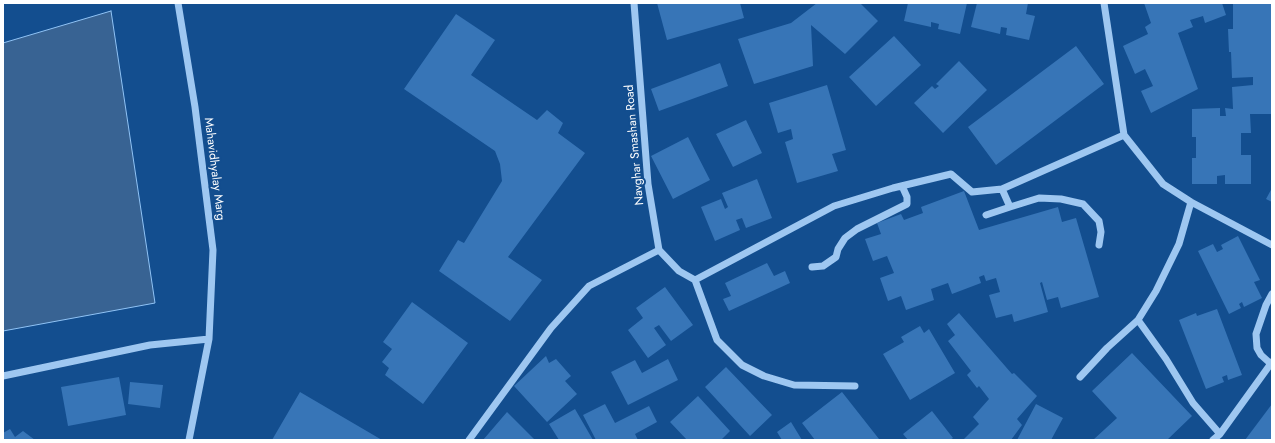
<!DOCTYPE html>
<html>
<head>
<meta charset="utf-8">
<style>
	body { margin:0 }
	#map { position:relative; width:1275px; height:443px; overflow:hidden; background:#134e8f; font-family:Jost,sans-serif }
	canvas { display:block }
	.frame { position:absolute; inset:0; border:4px solid #fff; pointer-events:none }
</style>
</head>
<body>
<div id="map">
<canvas width="1275" height="443"></canvas>
<div class="frame"></div>
</div>
<script>
const ctx = document.querySelector('canvas').getContext('2d');
ctx.lineJoin = 'round';
function paint(path, color) { ctx.fillStyle = color; ctx.fill(path, 'evenodd'); }
const poly = rows => new Path2D(rows.map(r => 'M' + r).join(''));
function trace(path, color, width, dash) { ctx.strokeStyle = color; ctx.lineWidth = width; ctx.lineCap = dash ? 'butt' : 'round'; ctx.setLineDash(dash || []); ctx.stroke(path); }
function label(font, color, halo, rows, align = 'center') {
  ctx.font = font + ' Jost,sans-serif'; ctx.lineWidth = 4; ctx.setLineDash([]); ctx.textBaseline = 'middle'; ctx.strokeStyle = halo; ctx.fillStyle = color; for (const [text, x, y, turn = 0] of rows) {
    ctx.save(); ctx.translate(x, y); ctx.rotate((+turn || 0) * Math.PI / 180); ctx.textAlign = isNaN(turn) ? turn : align; if (halo) ctx.strokeText(text, 0, 0); ctx.fillText(text, 0, 0); ctx.restore();
  }
}
const water = poly([
	[111,11,155,303,3,331,3,43,111,11]
]);
paint(water, '#386393');
trace(water, '#90c3f5', 1);
paint(poly([
	[657,3,740,3,744,18,667,40],
	[817,3,860,3,878,21,845,54,811,25,813,66,754,84,738,39,791,23],
	[908,3,967,3,960,34,938,29,939,24,931,22,931,27,904,21],
	[977,3,1028,3,1026,14,1035,16,1029,40,1006,35,1007,28,1001,27,1000,34,971,27],
	[1144,3,1222,3,1226,15,1205,23,1203,16,1190,20,1193,27,1178,33,1198,89,1151,113,1141,91,1153,86,1145,69,1135,74,1123,46,1148,34,1145,27,1151,23],
	[1233,3,1272,3,1272,114,1250,114,1251,133,1241,133,1241,155,1251,155,1251,184,1225,184,1225,175,1217,176,1217,184,1192,184,1192,158,1196,158,1196,137,1192,137,1192,109,1220,108,1220,116,1226,116,1225,108,1233,109,1232,87,1253,85,1253,77,1232,78,1231,52,1229,52,1228,29,1233,29],
	[456,14,495,40,471,75,537,120,547,110,563,123,558,133,585,153,508,257,542,280,510,321,439,271,458,240,464,243,502,181,500,164,495,151,404,89],
	[894,36,921,65,876,106,849,77],
	[1076,46,1104,84,996,165,968,127],
	[959,61,987,90,943,133,914,103,932,86,935,89,939,86,936,84],
	[720,63,728,86,659,111,651,89],
	[827,85,846,150,832,154,838,171,797,183,785,142,793,139,791,129,778,133,769,103],
	[746,120,762,153,733,167,716,134],
	[688,137,710,180,673,199,651,156],
	[757,179,772,218,746,228,742,218,736,220,740,230,715,241,701,207,721,199,725,209,728,207,722,193],
	[1272,188,1272,202,1266,199],
	[964,191,979,230,1058,207,1062,222,1076,218,1099,297,1061,308,1058,297,1047,300,1042,282,1040,283,1048,312,1014,322,1012,314,996,318,989,295,1000,292,996,278,986,281,984,275,979,277,981,283,952,294,948,283,931,289,934,300,906,310,901,296,888,301,880,278,894,273,887,256,873,261,865,239,881,234,877,223,901,214,904,220,923,213,921,207],
	[1238,236,1260,280,1254,282,1262,298,1244,307,1242,302,1239,304,1241,308,1229,314,1198,251,1213,244,1217,252,1223,249,1221,245],
	[767,263,774,276,785,271,790,283,729,311,723,299,731,296,725,283],
	[665,287,693,325,671,341,659,325,654,328,666,345,648,358,628,330,643,318,636,308],
	[412,302,468,343,423,404,385,375,389,368,382,362,392,349,383,342],
	[1217,309,1242,375,1228,380,1227,375,1222,377,1224,382,1206,389,1179,320,1196,313,1197,316],
	[959,313,1012,374,1014,373,1037,396,1017,419,1022,425,1011,440,963,440,979,424,973,417,989,399,979,386,977,388,967,375,971,371,948,341,955,335,947,324],
	[920,326,924,333,929,329,955,373,910,400,883,354,904,342,901,337],
	[1132,353,1192,416,1167,440,1093,440,1117,418,1092,391],
	[546,356,549,363,556,359,571,376,565,381,577,394,547,422,514,386],
	[668,359,678,380,628,405,611,372,635,360,642,373],
	[726,367,772,415,750,436,705,387],
	[119,377,126,415,68,426,61,387],
	[130,382,163,385,160,408,128,404],
	[300,392,382,440,272,440],
	[842,392,879,439,878,440,815,440,802,423],
	[698,396,730,431,721,440,687,440,670,422],
	[605,404,615,423,649,406,657,422,635,434,638,440,596,440,583,415],
	[1036,404,1063,418,1051,440,1017,440],
	[1272,404,1272,440,1245,440],
	[575,409,593,440,559,440,549,424],
	[932,411,953,438,950,440,908,440,903,434],
	[507,412,535,440,483,440],
	[791,422,802,440,782,440,777,432],
	[10,429,15,437,23,431,35,440,3,440,3,433]
]), '#3775b7');
trace(poly([
	[178,3,195,107,213,250,209,339,189,440],
	[1104,3,1124,135,1163,184,1191,202,1272,245],
	[1010,207,1039,198,1061,199,1083,204,1099,221,1101,232,1099,245],
	[986,215,1010,207,1002,189],
	[659,250,679,271,695,280,834,206,893,188,951,174,972,192,1002,189,1124,135],
	[812,267,823,266,836,257,838,249,845,238,857,229,907,204,907,197,902,186],
	[695,280,717,340,742,365,764,376,794,385,855,386],
	[1138,320,1166,359,1193,403,1220,434],
	[1271,364,1261,355,1257,348,1256,334,1266,305,1272,294],
	[3,376,150,345,209,339],
	[1080,377,1107,348,1138,320,1156,291,1179,244,1191,202],
	[469,440,551,328,589,286,659,250,648,184,634,3],
	[1213,440,1220,434,1272,362]
]), '#9ec7f1', 7);
label('12px', '#fff', '#134e8f', [
	["Navghar Smashan Road",635,145,-95],
	["Mahavidhyalay Marg",214,169,83]
]);
</script>
</body>
</html>
